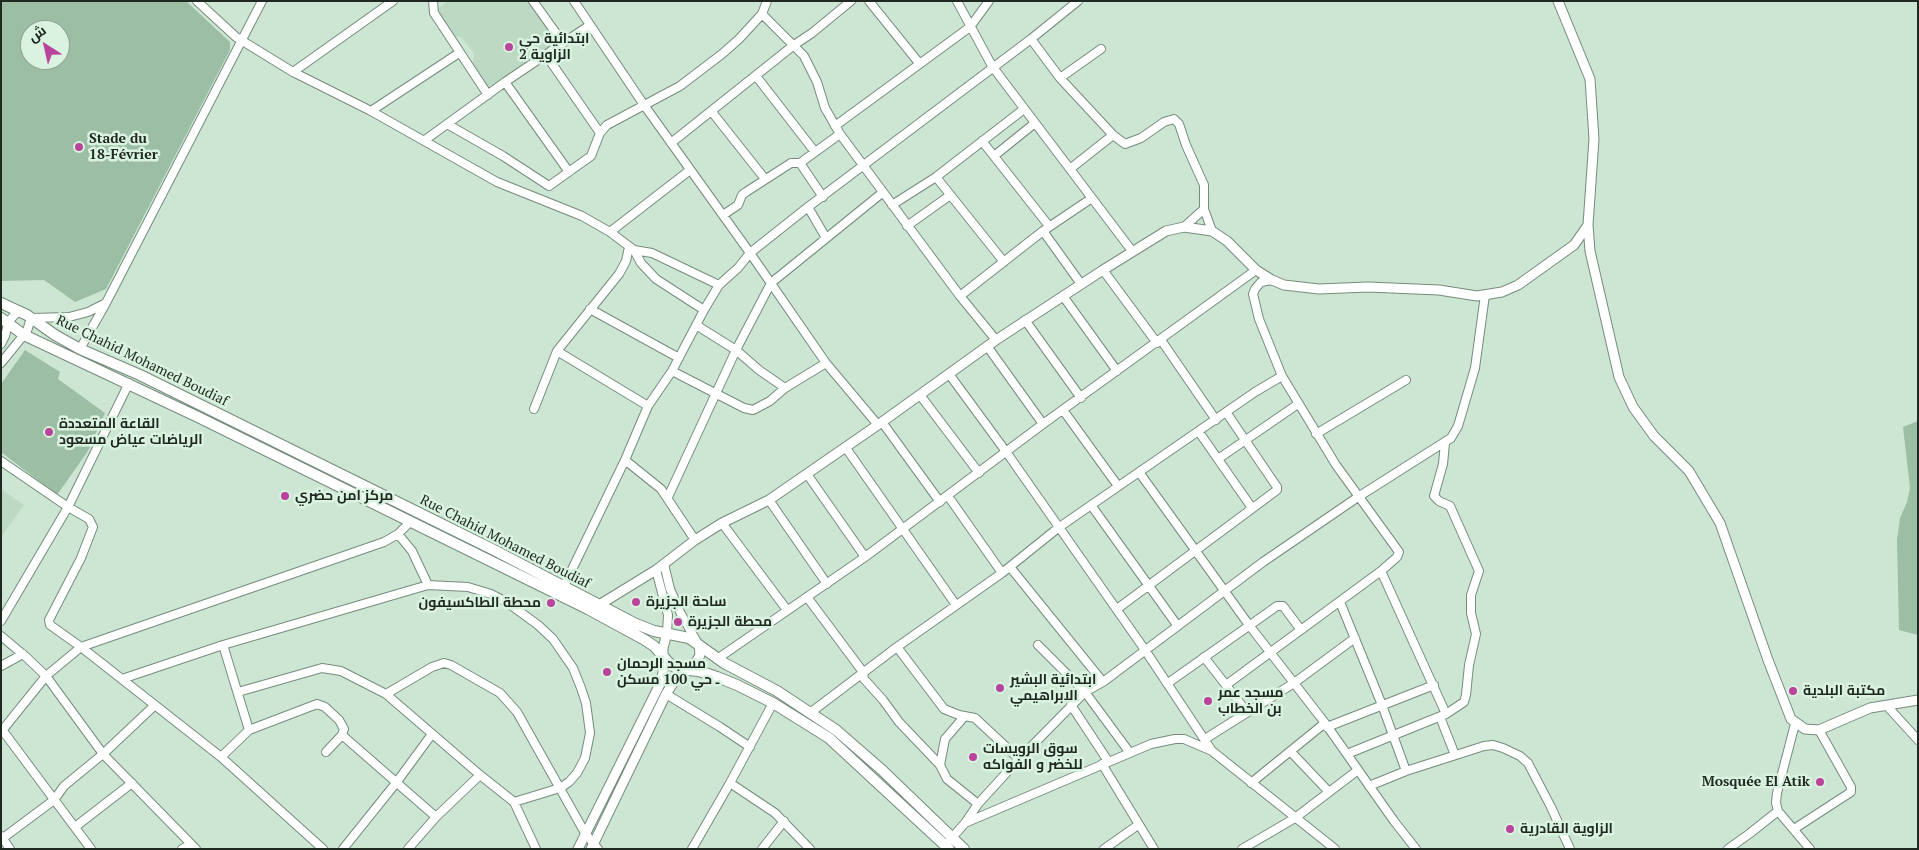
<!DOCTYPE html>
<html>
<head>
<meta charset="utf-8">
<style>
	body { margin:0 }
	#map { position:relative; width:1919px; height:850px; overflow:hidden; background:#cde6d3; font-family:"PT Serif",Cairo,serif }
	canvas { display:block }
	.frame { position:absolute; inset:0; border:2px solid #1f2821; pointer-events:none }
	.north { position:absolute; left:20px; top:20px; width:50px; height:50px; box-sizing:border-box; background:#daf3e0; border:1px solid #8fa294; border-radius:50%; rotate:325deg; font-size:14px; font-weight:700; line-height:20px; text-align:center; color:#1f2821 }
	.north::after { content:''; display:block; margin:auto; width:18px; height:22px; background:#ba449b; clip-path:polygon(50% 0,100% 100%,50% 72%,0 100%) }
</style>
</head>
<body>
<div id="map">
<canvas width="1919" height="850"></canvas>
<div class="frame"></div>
<div class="north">ش</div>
</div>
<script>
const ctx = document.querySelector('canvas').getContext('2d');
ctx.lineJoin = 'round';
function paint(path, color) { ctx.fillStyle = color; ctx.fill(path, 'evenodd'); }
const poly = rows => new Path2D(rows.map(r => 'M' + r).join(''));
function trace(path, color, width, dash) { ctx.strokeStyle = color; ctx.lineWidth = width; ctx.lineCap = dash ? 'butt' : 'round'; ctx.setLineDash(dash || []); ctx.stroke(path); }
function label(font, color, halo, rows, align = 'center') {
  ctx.font = font + ' "PT Serif",Cairo,serif'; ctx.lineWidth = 5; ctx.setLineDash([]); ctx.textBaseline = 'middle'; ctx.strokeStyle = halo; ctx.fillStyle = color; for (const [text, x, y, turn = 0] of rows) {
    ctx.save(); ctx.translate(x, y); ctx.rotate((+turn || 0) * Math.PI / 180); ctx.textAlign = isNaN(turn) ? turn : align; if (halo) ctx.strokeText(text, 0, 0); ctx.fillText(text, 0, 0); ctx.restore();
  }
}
paint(poly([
	[448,1,530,1,557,41,490,89,473,66,474,53,461,37,452,36,439,15,438,9],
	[1,489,24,505,1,537]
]), '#bbd9c3');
paint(poly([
	[1,1,186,1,230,42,230,50,106,289,75,302,44,280,1,281],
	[30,30,60,30,60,60,30,60],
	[25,350,60,372,58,379,105,413,88,451,57,495,1,452,1,384],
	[1918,421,1918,635,1899,630,1897,540,1900,518,1907,502,1910,488,1903,427]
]), '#9bbea4');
const minor = poly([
	[197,1,236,37,293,72,371,111,497,182,582,216,610,232,634,250,641,263,656,279,704,310],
	[433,1,434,13,488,95],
	[533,1,563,43],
	[574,1,644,105,750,253,826,363,878,425],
	[869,1,919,63],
	[957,1,992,66,1132,251],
	[762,14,804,56,817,82,825,108,840,134,960,296,996,340],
	[1031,39,1060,78,1113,135,1125,144,1141,138,1164,122,1174,119,1179,124,1186,145,1204,185,1204,209,1212,231],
	[546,55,600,133],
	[293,72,393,1],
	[756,76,815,152],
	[1060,78,1101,49],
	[505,82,569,172],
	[371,111,459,53],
	[712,112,765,179],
	[447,124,503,156,549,186],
	[835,126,970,27,989,1],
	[425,140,505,82,590,25],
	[982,141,1049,226],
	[671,143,794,45,812,33,851,1],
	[994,156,1035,123],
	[800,163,823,197],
	[1070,169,1113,135],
	[936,177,1004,262],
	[549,186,591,156,600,133,607,125,680,86,722,54,739,39,762,14,767,1],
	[892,205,936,177,1024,109],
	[808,207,826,238],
	[723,215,738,205,742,195,746,192,791,163,800,163,840,134],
	[907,226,949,196],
	[1184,227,1204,209],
	[1043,231,1081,284],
	[610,232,690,170],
	[634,250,652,253,719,285],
	[1103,270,1157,343],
	[960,296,1043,231,1092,198],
	[1063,296,1117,371],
	[590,309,679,358],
	[1025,320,1081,398],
	[696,325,736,350,759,370,785,388],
	[1161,340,1216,420],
	[1,344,5,336,9,321,18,311],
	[987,346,1043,424],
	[80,349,106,303,262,1],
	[557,351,648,406],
	[1,363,27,331,31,318,69,317,88,312,104,304],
	[672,371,744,408,753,410,770,401,785,388,826,363],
	[949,374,1007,453,1145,650,1212,751],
	[920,395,979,473],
	[534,409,557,351,619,274,626,261,629,247],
	[1063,410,1118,486],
	[882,422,940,502],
	[1199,432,1252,508],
	[1316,434,1406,380],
	[846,448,956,605],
	[1218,459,1298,404],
	[625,460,661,489,695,540],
	[1,461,68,507,129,383],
	[1139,472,1249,625,1325,723,1394,821,1416,849],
	[807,474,865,557],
	[948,496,1002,573],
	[668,497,736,350,771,283,882,193],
	[769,500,827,584],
	[1091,505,1177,625],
	[722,523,787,610],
	[398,534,412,551,428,585],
	[664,564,670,589,681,614,698,644],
	[1010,567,1103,682],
	[656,570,668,615,667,633],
	[1381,571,1446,714],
	[564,586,625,460,648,406,672,371,704,310,719,285,738,268,750,253,808,207,1031,39,1078,1],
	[807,597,863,672,864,679,883,700,899,722,940,765,947,779,978,804],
	[1340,602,1382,705,1406,771],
	[1117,609,1277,490,1277,487,1226,412],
	[1,621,68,507,89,519,93,527,81,558,49,620,50,625,81,647,221,757,323,849],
	[1,636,25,656,46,676,103,754,196,849],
	[223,645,249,730],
	[1038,645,1085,692,1130,753],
	[897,647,944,709,959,715,975,718,1019,759],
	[1204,657,1247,712],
	[717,659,865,557,1043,424,1256,270],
	[1,666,23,654],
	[122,679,223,645,428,585,468,587,491,594,508,603,538,625,553,639,573,668,581,688,586,703,590,733,585,758,577,773,569,782,560,788,514,802,480,775,386,694,341,671,322,668,238,692],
	[1168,683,1277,606,1283,606,1301,630],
	[1226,685,1381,571,1397,557,1399,552,1336,465,1282,376,1259,319,1253,294,1255,289,1261,282,1272,280],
	[386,694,432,667,444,663,451,665,500,693,517,712,585,833,598,849],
	[666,694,720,727,750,747],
	[773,703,730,783,775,813,810,849],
	[1071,705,1108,761],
	[1887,706,1918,740],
	[810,713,897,647,1002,573,1058,528,1255,392,1282,376],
	[1440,717,1455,755],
	[1795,724,1777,793,1776,803,1778,811,1810,849],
	[1327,727,1434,685],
	[3,731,91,849],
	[1,732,46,676,81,647,384,542,398,534,410,522],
	[342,735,436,817],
	[1205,739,1294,683,1355,638],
	[1291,752,1329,792],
	[1347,754,1446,714,1464,702,1466,695,1469,665,1476,634,1471,613,1471,595,1479,571,1450,506,1439,501,1434,496,1443,464,1445,443],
	[221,757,249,730,317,704,325,707,339,720,344,729,342,735,326,752],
	[1102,764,1154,849],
	[940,765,945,739,964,717],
	[1251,783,1325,723],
	[1369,786,1406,771,1484,746,1493,745,1503,748,1520,756,1528,763,1551,807,1570,849],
	[514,802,536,849],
	[965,823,1151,744,1175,739,1184,739,1212,751,1335,849],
	[75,827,132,783],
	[1794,829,1851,792,1851,787,1819,730],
	[1,836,10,849],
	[3,838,54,800,64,786,103,754,155,705],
	[950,840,965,823,978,804,1019,759,1085,692,1103,682,1263,562,1358,497,1451,438,1458,426,1475,368,1485,295],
	[182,849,191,844],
	[343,849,396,783,432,734],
	[408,849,436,817,480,775],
	[692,849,730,783],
	[762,849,784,821],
	[1104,849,1138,825],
	[1242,849,1295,818,1358,770],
	[1728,849,1749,834,1778,811]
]);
const tertiary = poly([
	[1558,1,1590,79,1594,139,1588,225,1590,251,1619,377,1633,407,1654,436,1689,471,1720,523,1768,660,1791,719,1805,729,1819,730,1870,708,1918,700],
	[599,605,656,570,695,540,722,523,769,500,882,422,996,340,1103,270,1166,231,1184,227,1212,231,1227,241,1256,270,1272,280,1284,285,1319,289,1368,287,1439,290,1477,296,1502,292,1518,285,1574,245,1588,225],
	[578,849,660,684,663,673,663,648,667,633],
	[591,849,666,694,675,680,695,664,700,655,699,645]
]);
const secondary = poly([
	[1,303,27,315,55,335,80,349,140,375,492,549,636,624,654,631,689,638,724,663,777,691,836,730,882,770,964,849],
	[1,318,24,335,198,417,588,609,645,640,654,646,670,664,678,669,699,671,717,677,737,685,773,703,829,738,949,849]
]);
trace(minor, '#758c7b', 10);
trace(tertiary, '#758c7b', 11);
trace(secondary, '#758c7b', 12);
trace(minor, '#fff', 8);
trace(tertiary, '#fff', 9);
trace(secondary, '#fff', 10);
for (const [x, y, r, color] of [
	[509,47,5,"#ba449b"],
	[79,147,5,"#ba449b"],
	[49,432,5,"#ba449b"],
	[285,496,5,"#ba449b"],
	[636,602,5,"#ba449b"],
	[551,603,5,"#ba449b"],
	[678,622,5,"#ba449b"],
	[607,672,5,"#ba449b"],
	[1000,688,5,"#ba449b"],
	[1793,691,5,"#ba449b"],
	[1208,701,5,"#ba449b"],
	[973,757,5,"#ba449b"],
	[1820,782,5,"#ba449b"],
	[1510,829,5,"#ba449b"]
]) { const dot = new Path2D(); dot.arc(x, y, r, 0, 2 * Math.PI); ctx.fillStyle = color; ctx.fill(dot); trace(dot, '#daf3e0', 2); }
label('bold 14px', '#1f2821', '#daf3e0', [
	["ابتدائية حي",519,39],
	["الزاوية 2",519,55],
	["Stade du",89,139],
	["18-Février",89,155],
	["القاعة المتعددة",59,424],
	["الرياضات عياض مسعود",59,440],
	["مركز امن حضري",295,496],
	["ساحة الجزيرة",646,602],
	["محطة الطاكسيفون",541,603,"right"],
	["محطة الجزيرة",688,622],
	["مسجد الرحمان",617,664],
	["ـ حي 100 مسكن",617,680],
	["ابتدائية البشير",1010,680],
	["الابراهيمي",1010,696],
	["مكتبة البلدية",1803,691],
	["مسجد عمر",1218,693],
	["بن الخطاب",1218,709],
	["سوق الرويسات",983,749],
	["للخضر و الفواكه",983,765],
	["Mosquée El Atik",1810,782,"right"],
	["الزاوية القادرية",1520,829]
], 'left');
label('14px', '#1f2821', '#daf3e0', [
	["Rue Chahid Mohamed Boudiaf",142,361,26],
	["Rue Chahid Mohamed Boudiaf",505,542,27]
]);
</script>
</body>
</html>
